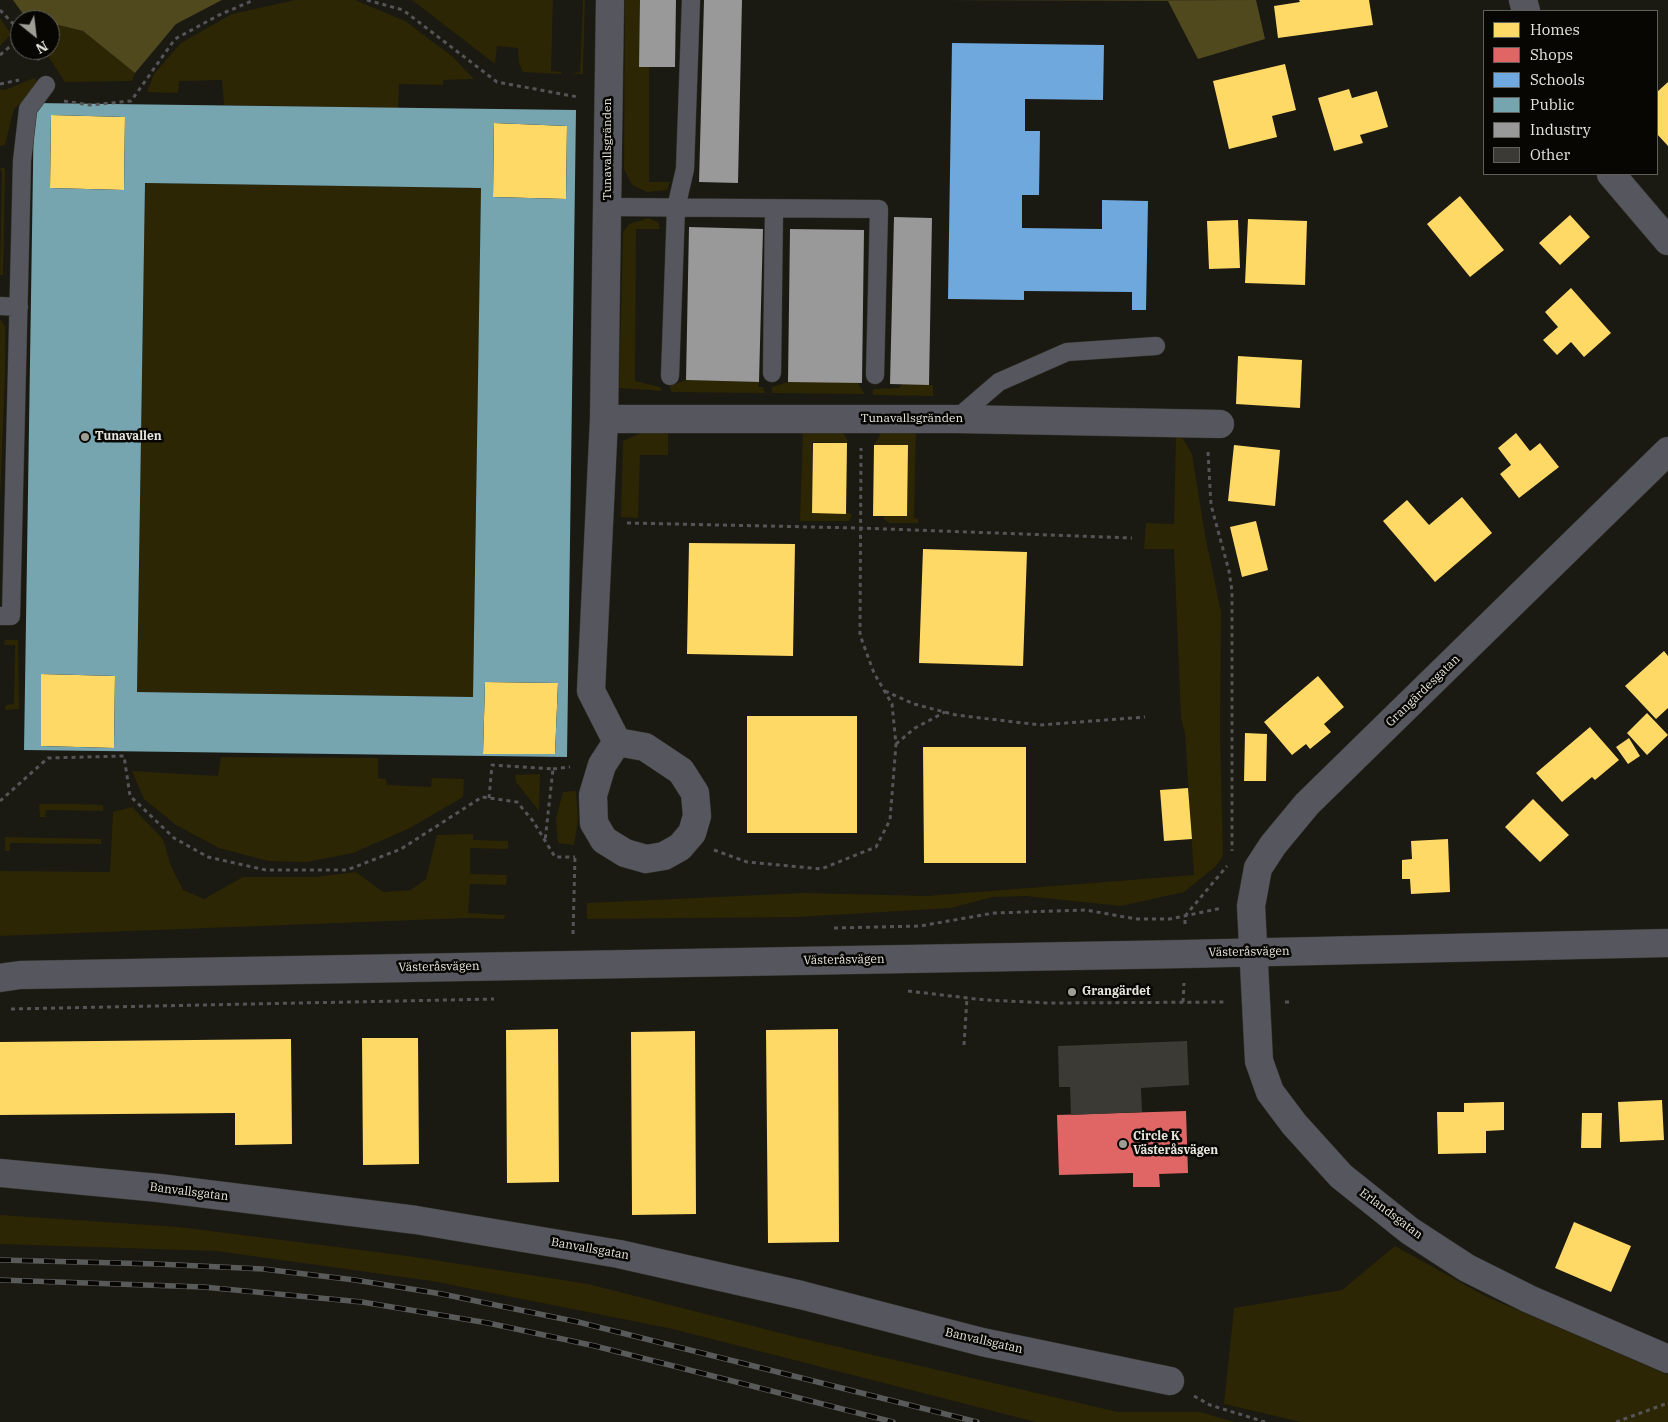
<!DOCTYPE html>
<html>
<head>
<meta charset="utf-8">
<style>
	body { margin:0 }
	#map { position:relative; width:1668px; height:1422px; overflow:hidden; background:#1a1912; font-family:"IBM Plex Serif",serif }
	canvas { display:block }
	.legend { position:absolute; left:1483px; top:10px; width:175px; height:165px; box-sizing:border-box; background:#070603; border:1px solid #61605a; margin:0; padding:6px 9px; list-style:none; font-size:15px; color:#e7e6dd }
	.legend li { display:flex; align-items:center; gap:10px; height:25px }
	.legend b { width:25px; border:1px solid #61605a }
	.north { position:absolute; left:10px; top:10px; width:50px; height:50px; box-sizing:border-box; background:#070603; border:1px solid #61605a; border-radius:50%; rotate:151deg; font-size:14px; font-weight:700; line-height:20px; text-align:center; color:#e7e6dd }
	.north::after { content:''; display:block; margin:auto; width:18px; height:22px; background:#9f9e96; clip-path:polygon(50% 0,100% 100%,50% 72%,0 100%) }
</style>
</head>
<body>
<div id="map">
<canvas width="1668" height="1422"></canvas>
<ul class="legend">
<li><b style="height:14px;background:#ffd966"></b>Homes</li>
<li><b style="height:14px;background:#e06666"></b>Shops</li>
<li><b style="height:14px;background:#6fa8dc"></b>Schools</li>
<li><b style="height:14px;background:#76a5af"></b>Public</li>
<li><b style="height:14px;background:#999"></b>Industry</li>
<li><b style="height:14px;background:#3b3a34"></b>Other</li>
</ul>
<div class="north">N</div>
</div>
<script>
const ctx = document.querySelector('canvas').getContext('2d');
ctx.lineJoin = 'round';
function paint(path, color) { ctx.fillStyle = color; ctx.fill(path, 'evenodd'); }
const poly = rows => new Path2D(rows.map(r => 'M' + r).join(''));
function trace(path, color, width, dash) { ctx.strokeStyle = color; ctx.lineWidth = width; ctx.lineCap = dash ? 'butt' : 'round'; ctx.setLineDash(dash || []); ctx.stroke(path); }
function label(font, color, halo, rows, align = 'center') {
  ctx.font = font + ' "IBM Plex Serif",serif'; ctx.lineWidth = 5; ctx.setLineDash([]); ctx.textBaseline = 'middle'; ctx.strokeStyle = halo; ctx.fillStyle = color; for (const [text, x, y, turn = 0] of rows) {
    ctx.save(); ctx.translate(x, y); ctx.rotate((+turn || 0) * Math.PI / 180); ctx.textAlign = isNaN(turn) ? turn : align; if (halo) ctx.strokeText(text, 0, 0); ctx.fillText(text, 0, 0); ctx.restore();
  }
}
paint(poly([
	[295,0,355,0,405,21,453,57,474,79,443,80,443,85,399,84,398,108,224,105,222,80,179,81,178,93,147,92,154,74,181,43,232,14],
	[412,0,553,0,551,71,562,72,561,74,523,72,519,63,518,48,497,46,495,64],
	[583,0,585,0,583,74,571,74,580,72],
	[625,0,640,0,649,67,649,182,670,182,667,190,647,192,632,185,624,169],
	[0,18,11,34,0,46],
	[50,23,83,31,135,73,132,81,65,82,44,50,50,50],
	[34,78,41,85,14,109,5,145,0,146,0,89,5,90],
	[0,168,5,168,3,275,0,275,2,173],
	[145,183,481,188,473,697,137,692],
	[648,218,658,222,660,229,636,229,635,381,660,387,662,391,619,388,623,232,629,224],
	[0,319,5,326,5,374,0,502],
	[686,380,759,382,758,387,763,387,765,393,671,392,670,386],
	[788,382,857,382,865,394,772,393,772,387],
	[903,384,933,385,933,396,873,395,873,389,899,388],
	[654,427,668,428,668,455,640,455,638,518,621,517,623,441],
	[884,428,916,428,914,518,918,519,918,523,889,523,884,519,884,516,907,516,907,445,874,445],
	[803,429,841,429,848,441,847,443,812,442,812,513,850,513,852,516,849,521,800,521],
	[1176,433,1184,440,1192,454,1205,535,1221,612,1220,735,1223,856,1215,867,1184,892,1121,906,1026,896,993,897,951,908,798,917,587,919,587,903,804,893,927,896,1194,875,1185,733,1181,718,1174,549,1144,549,1146,523,1174,524],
	[5,640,18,640,19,709,5,710,6,705,14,704,15,645,4,645],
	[221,757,378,758,378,778,386,779,387,785,431,787,432,778,464,779,463,797,408,829,353,853,307,862,268,861,219,848,176,825,144,799,132,771,218,776],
	[540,774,539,811,516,782,515,775],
	[576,791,578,820,574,845,558,843,556,818,563,792],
	[39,804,76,804,103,805,103,811,46,810,45,817,40,817],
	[132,807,163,839,171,866,183,890,204,899,243,877,315,877,356,872,383,892,411,890,426,879,437,835,473,834,473,840,508,841,508,849,470,848,470,874,507,875,506,885,470,884,468,913,505,915,504,919,467,918,0,936,0,871,110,872,113,812],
	[5,837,101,839,101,844,10,843,10,851,5,851],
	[0,1215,179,1227,408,1256,588,1284,792,1336,1118,1412,1200,1412,1234,1422,1036,1422,673,1329,432,1281,216,1251,0,1244],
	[1395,1246,1485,1296,1668,1375,1668,1422,1301,1422,1224,1404,1234,1308,1342,1290]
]), '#2c2604');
paint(poly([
	[13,0,222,0,176,24,135,73,83,31,50,23,50,20,26,18],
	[1256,0,1265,39,1198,59,1168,1,930,1]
]), '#50491e');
paint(poly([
	[1299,0,1369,0,1373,25,1278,38,1274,6,1300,2],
	[1285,64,1296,110,1272,116,1277,137,1229,149,1213,81],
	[1668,82,1668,146,1657,134,1657,92],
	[1349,89,1352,98,1377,91,1388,127,1360,135,1363,143,1334,151,1318,98],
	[51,115,125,117,124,190,50,188],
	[494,123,567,126,566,199,493,197],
	[1460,196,1504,250,1470,277,1427,224],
	[1570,215,1590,237,1560,265,1539,243],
	[1248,219,1307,221,1305,285,1245,283],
	[1238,220,1240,268,1209,269,1207,221],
	[1571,288,1611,333,1584,357,1571,342,1557,355,1543,340,1558,327,1545,312],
	[1238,356,1302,360,1300,408,1236,404],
	[1516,433,1530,451,1540,443,1559,467,1519,498,1500,474,1511,465,1498,448],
	[813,443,847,443,846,514,812,513],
	[874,445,908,445,907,516,873,516],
	[1234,445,1280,450,1275,506,1228,501],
	[1462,497,1492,533,1435,582,1383,521,1407,500,1429,525],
	[1256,521,1268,570,1242,577,1230,527],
	[689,543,795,544,793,656,687,654],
	[923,549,1027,552,1023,666,919,663],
	[1664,651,1668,656,1668,708,1656,719,1625,686],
	[41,674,115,676,114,748,41,746],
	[1318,676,1344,707,1324,724,1331,732,1310,749,1306,744,1292,755,1264,722],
	[485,682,558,683,555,754,483,754],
	[1647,713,1668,735,1647,755,1627,733],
	[747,716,857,716,857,833,747,833],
	[1590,727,1619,760,1595,780,1592,777,1562,802,1536,773],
	[1245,733,1267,734,1266,781,1244,781],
	[1629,738,1640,756,1628,764,1616,747],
	[923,747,1026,747,1026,863,924,863],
	[1188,788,1192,839,1164,841,1160,790],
	[1533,799,1569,835,1540,862,1505,827],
	[1448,839,1450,892,1411,894,1410,879,1402,879,1402,860,1412,859,1411,841],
	[558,1029,559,1182,507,1183,506,1030],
	[838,1029,839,1242,768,1243,766,1030],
	[695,1031,696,1214,632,1215,631,1032],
	[362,1038,418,1038,419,1164,363,1165],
	[291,1039,292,1144,235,1145,235,1113,0,1115,0,1042],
	[1662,1100,1664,1140,1620,1142,1618,1102],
	[1504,1102,1504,1130,1486,1131,1486,1153,1438,1154,1437,1112,1464,1112,1464,1103],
	[1582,1113,1602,1113,1601,1148,1581,1148],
	[1574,1222,1631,1246,1611,1292,1555,1268]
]), '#ffd966');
paint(poly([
	[1186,1111,1188,1173,1159,1174,1160,1187,1133,1187,1133,1173,1059,1175,1057,1115]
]), '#e06666');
paint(poly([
	[952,43,1104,45,1103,100,1025,99,1025,131,1040,131,1039,195,1022,195,1022,228,1102,229,1102,200,1148,201,1146,310,1132,310,1132,292,1024,291,1024,300,948,299]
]), '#6fa8dc');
paint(poly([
	[34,103,576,110,567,757,24,750],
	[51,115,125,117,124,190,50,188],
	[494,123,567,126,566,199,493,197],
	[145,183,481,188,473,697,137,692],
	[41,674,115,676,114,748,41,746],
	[485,682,558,683,555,754,483,754]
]), '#76a5af');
paint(poly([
	[640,0,676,0,675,67,639,67],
	[704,0,742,0,738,183,699,182],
	[894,217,932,218,929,385,890,384],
	[689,227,763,229,759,382,686,380],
	[790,229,864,230,862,383,788,382]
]), '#999');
paint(poly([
	[1187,1041,1189,1085,1141,1088,1142,1112,1071,1115,1070,1087,1059,1087,1058,1046]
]), '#3b3a34');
const service = poly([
	[608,207,879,209,875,375],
	[0,306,19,307],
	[772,373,774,209],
	[670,376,676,208,685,169,691,0],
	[956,419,999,382,1067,352,1156,346],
	[0,616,11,616,22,161,28,109,46,85]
]);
const minor = poly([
	[610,0,604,419,591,691,617,742,645,747,681,771,695,793,697,816,692,833,680,847,664,856,646,859,625,853,604,840,594,823,593,795,602,765,617,742],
	[1523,0,1526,11],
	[1611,174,1668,241],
	[604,419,956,419,1220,424],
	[1668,451,1307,804,1273,845,1258,868,1251,906,1259,1061,1270,1092,1294,1124,1341,1176,1410,1231,1467,1268,1529,1299,1668,1359],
	[0,1173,159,1188,416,1220,619,1254,801,1295,982,1342,1170,1381]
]);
const tertiary = poly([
	[0,978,20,975,1184,954,1668,943]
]);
trace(service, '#36352f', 19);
trace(minor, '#36352f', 29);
trace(tertiary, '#36352f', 29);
trace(poly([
	[367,0,403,10,497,82,578,97],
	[0,10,20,31],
	[33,50,40,62],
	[0,55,20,38],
	[0,84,19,80],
	[64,101,90,105,131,101,175,39,219,15,254,0],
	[1208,452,1211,505,1229,571,1232,591,1232,851],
	[627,523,859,528,1132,538],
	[885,691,914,704,956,715,1040,725,1145,717],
	[896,744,915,728,945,712],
	[553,769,570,767],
	[489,798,492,765,553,769,545,841],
	[0,801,48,758,124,756,130,796,174,838,208,857,266,870,347,870,401,849,482,797,517,802,533,821,555,857,575,857],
	[714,850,747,862,821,869,876,847,890,820,896,744,892,704,874,673,860,635,861,448],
	[1185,924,1185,916,1227,866],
	[834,928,920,926,994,913,1086,910,1136,919,1170,919,1222,908],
	[573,934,575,857],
	[908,991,985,1000,1050,1003,1226,1002],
	[1183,1002,1184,983],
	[1285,1002,1293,1002],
	[11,1009,494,999],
	[964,1045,967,998],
	[1194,1396,1210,1405,1265,1422],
	[1616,1422,1668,1403]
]), '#555558', 3, [4, 4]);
trace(service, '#56575e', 18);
trace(minor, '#56575e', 28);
trace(tertiary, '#56575e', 28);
const rail = poly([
	[0,1260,157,1264,263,1269,355,1280,442,1294,578,1322,977,1422],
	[0,1280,203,1287,362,1302,488,1323,595,1346,893,1422]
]);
trace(rail, '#595a5a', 5.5);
trace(rail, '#070603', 4, [11]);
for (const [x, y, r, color] of [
	[85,437,5,"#9f9e96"],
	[1072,992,5,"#9f9e96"],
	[1123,1144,5,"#9f9e96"]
]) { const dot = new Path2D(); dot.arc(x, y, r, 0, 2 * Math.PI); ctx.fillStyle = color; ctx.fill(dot); trace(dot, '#070603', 2); }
label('12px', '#e7e6dd', '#070603', [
	["Tunavallsgränden",608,149,-90],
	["Tunavallsgränden",912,419],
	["Grangärdesgatan",1423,691,-44],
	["Västeråsvägen",1249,952,-1],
	["Västeråsvägen",844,960,-1],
	["Västeråsvägen",439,967,-1],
	["Banvallsgatan",189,1192,7],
	["Erlandsgatan",1391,1214,37],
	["Banvallsgatan",590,1249,10],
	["Banvallsgatan",984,1341,13]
]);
label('bold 12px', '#e7e6dd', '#070603', [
	["Tunavallen",95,437],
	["Grangärdet",1082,992],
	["Circle K",1133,1137],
	["Västeråsvägen",1133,1151]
], 'left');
</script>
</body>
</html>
